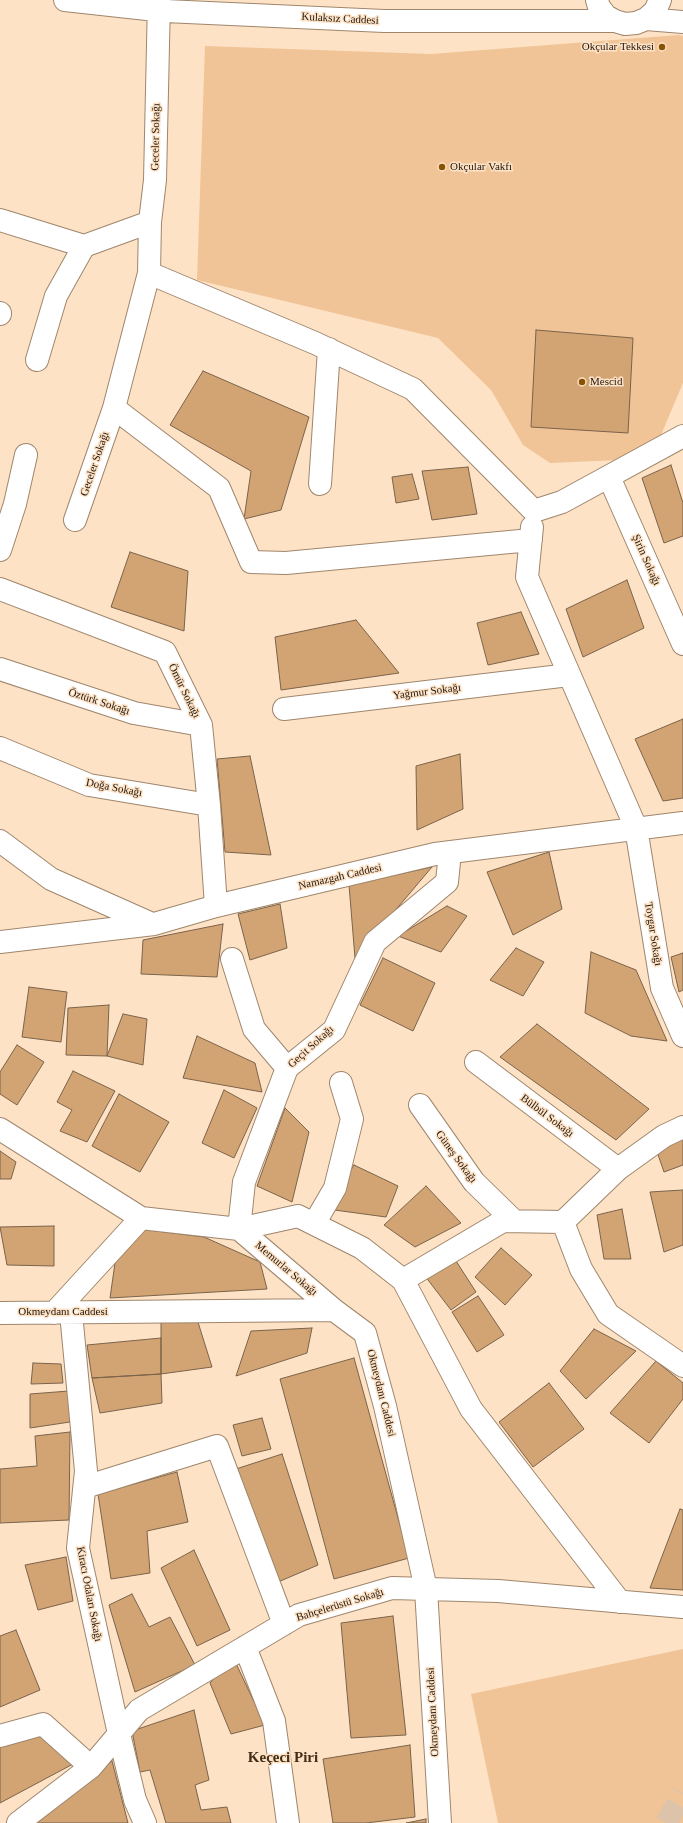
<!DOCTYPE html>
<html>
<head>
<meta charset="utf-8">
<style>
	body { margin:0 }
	canvas { display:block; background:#fde2c6 }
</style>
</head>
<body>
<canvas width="683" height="1823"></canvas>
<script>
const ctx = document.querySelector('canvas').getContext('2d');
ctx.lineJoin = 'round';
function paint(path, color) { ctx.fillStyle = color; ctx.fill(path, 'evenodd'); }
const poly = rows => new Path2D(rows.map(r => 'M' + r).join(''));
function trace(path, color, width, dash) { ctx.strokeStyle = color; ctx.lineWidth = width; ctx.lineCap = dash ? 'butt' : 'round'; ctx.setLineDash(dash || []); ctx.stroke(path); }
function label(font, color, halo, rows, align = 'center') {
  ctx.font = font + ' Georgia,serif'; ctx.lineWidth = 3; ctx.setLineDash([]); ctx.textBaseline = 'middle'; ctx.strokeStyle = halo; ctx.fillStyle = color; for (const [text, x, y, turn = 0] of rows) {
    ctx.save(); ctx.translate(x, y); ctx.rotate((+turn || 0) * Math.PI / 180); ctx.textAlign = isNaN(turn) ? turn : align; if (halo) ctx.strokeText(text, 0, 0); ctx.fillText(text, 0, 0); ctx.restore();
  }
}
paint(poly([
	[679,35,683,36,683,383,661,435,620,460,550,463,523,445,491,390,438,338,197,280,205,46,431,54],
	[683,1649,683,1823,498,1823,471,1694]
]), '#f0c497');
const building = poly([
	[536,330,633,338,628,433,531,427,536,330],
	[203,371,309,417,281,510,244,519,251,471,170,425,203,371],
	[671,465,683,503,683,536,664,543,642,478,671,465],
	[468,467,477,514,432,520,422,471,468,467],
	[412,474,419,499,396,503,392,477,412,474],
	[130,552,188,571,184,631,111,607,130,552],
	[627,580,644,628,583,657,566,609,627,580],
	[521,612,539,654,488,665,477,623,521,612],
	[356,620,399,673,281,690,275,637,356,620],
	[683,719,683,798,663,801,635,739,683,719],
	[460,754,463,809,417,830,416,766,460,754],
	[250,756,271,855,225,852,217,759,250,756],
	[549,852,562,909,513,935,487,872,549,852],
	[432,867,355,958,349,885,432,867],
	[280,904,287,948,250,960,238,914,280,904],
	[447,906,467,916,441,952,398,936,447,906],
	[223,924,217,977,141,974,143,940,223,924],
	[516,948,544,962,523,996,490,980,516,948],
	[591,952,636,970,667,1041,631,1036,585,1013,591,952],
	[683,953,683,990,679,992,671,957,683,953],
	[383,958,435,983,413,1031,360,1005,383,958],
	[29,987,67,992,61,1042,22,1037,29,987],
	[109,1005,107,1056,66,1055,68,1008,109,1005],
	[123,1014,147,1019,143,1065,107,1056,123,1014],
	[537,1024,649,1109,616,1140,500,1057,537,1024],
	[197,1036,255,1063,262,1092,183,1078,197,1036],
	[17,1045,44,1062,17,1105,0,1094,0,1072,17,1045],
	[73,1071,115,1091,87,1142,60,1131,72,1110,57,1102,73,1071],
	[224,1090,257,1108,234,1158,202,1143,224,1090],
	[119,1094,169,1122,140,1172,92,1146,119,1094],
	[285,1108,309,1132,292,1202,257,1186,285,1108],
	[683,1137,683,1165,664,1172,654,1143,683,1137],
	[0,1151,16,1162,11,1179,0,1179,0,1151],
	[354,1165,398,1186,386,1217,327,1209,354,1165],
	[426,1186,461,1223,415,1247,384,1225,426,1186],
	[683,1190,683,1245,664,1252,650,1192,683,1190],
	[622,1209,631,1259,604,1259,597,1215,622,1209],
	[54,1226,54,1266,7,1265,0,1227,54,1226],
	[142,1229,204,1237,260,1262,267,1289,110,1298,115,1263,142,1229],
	[501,1248,532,1275,505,1305,475,1277,501,1248],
	[456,1261,476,1292,451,1310,425,1276,456,1261],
	[478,1296,504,1335,477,1352,452,1312,478,1296],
	[197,1319,212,1367,161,1374,161,1320,197,1319],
	[312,1328,307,1353,236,1376,251,1331,312,1328],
	[594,1329,636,1351,586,1399,560,1371,594,1329],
	[161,1338,161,1374,92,1378,87,1345,161,1338],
	[354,1358,409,1558,334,1579,280,1379,354,1358],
	[656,1361,683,1383,683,1399,649,1443,610,1413,656,1361],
	[33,1363,61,1364,63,1383,31,1384,33,1363],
	[161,1374,162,1403,100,1413,92,1378,161,1374],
	[549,1383,584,1429,533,1467,499,1422,549,1383],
	[69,1391,70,1422,30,1428,30,1394,69,1391],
	[262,1418,271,1449,242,1456,233,1425,262,1418],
	[70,1432,69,1520,0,1523,0,1469,37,1466,35,1436,70,1432],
	[282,1454,318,1565,278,1582,236,1469,282,1454],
	[177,1472,188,1522,147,1531,150,1573,111,1579,98,1494,177,1472],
	[680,1509,683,1510,683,1590,650,1588,680,1509],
	[194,1550,230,1630,197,1646,161,1568,194,1550],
	[66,1557,73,1601,38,1610,25,1565,66,1557],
	[132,1594,149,1627,170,1617,195,1665,135,1692,109,1605,132,1594],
	[393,1616,406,1735,351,1738,341,1623,393,1616],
	[16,1630,40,1690,0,1707,0,1636,16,1630],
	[232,1655,265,1725,231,1734,210,1683,232,1655],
	[194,1710,209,1780,195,1785,201,1810,227,1807,231,1823,166,1823,150,1770,140,1772,132,1731,194,1710],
	[42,1735,73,1764,0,1803,0,1745,42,1735],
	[410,1745,415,1817,366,1823,333,1823,323,1759,410,1745],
	[112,1761,128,1823,28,1823,112,1761],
	[426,1819,426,1823,406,1823,426,1819]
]);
paint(building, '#d2a474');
trace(building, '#7b634a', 1);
trace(poly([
	[666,1823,683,1793]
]), '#dcc3aa', 22, [22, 11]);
const minor = poly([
	[65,0,165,11,384,21,615,21],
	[159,0,155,180,150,222,149,273,114,408,219,488,251,562,286,563,531,540],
	[597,0,599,7,606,16,615,21,625,24,636,23,646,19,655,11,660,0],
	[646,19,683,22],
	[0,220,84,246,150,222],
	[149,273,315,343,413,389,534,511,562,502,683,436],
	[0,314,0,313],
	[37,360,56,296,84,246],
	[609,477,683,644],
	[320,484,329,349],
	[75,520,114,408],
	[532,527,527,577,636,828,662,988,683,1036],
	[0,550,15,504,26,455],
	[0,589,165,652,201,725,209,805,216,906],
	[0,669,134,713,201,725],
	[284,709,569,675],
	[0,748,89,785,209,805],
	[0,841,51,879,152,924],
	[0,942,154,924,216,906,435,854,683,823],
	[232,959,254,1029,287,1068],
	[476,1062,618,1169],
	[420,1105,474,1182,514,1221],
	[0,1129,141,1218,239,1229,298,1216,362,1248,403,1280,471,1409,620,1602],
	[563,1222,581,1269,608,1314,683,1366],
	[314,1224,335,1188,352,1119,341,1083],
	[403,1280,503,1221,563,1222,618,1169,664,1136,683,1127],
	[334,1310,239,1229,244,1182,287,1068,334,1030,375,942,447,882,450,852],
	[0,1313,334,1310,365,1333,385,1406,426,1589,440,1823],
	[54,1313,141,1218],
	[71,1313,86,1471,78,1548,119,1734,135,1800,145,1823],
	[85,1487,217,1446,284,1624],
	[245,1647,274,1721,288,1823],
	[0,1736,43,1724,91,1767],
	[18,1823,91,1767,139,1710,299,1615,392,1588,498,1591,683,1607]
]);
trace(minor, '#9f866c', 24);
trace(minor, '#fff', 22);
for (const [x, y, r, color] of [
	[662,47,4,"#8a5303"],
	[442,167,4,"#8a5303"],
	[582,382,4,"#8a5303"]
]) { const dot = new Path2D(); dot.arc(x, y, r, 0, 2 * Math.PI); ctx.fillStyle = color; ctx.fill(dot); trace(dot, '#fde2c6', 1.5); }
label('11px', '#20160c', '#fde2c6', [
	["Kulaksız Caddesi",340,19,3],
	["Geceler Sokağı",156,137,-89],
	["Geceler Sokağı",95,464,-71],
	["Şirin Sokağı",646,560,66],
	["Ömür Sokağı",184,691,64],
	["Yağmur Sokağı",427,692,-7],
	["Öztürk Sokağı",99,702,18],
	["Doğa Sokağı",114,788,11],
	["Namazgah Caddesi",340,877,-13],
	["Toygar Sokağı",653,934,81],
	["Geçit Sokağı",311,1047,-42],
	["Bülbül Sokağı",547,1116,37],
	["Güneş Sokağı",456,1157,54],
	["Memurlar Sokağı",286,1269,40],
	["Okmeydanı Caddesi",63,1312],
	["Okmeydanı Caddesi",381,1393,76],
	["Kiracı Odaları Sokağı",89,1594,79],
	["Bahçelerüstü Sokağı",340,1605,-17],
	["Okmeydanı Caddesi",433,1712,-93]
]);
label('11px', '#20160c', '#fde2c6', [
	["Okçular Tekkesi",654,47,"right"],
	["Okçular Vakfı",450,167],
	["Mescid",590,382]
], 'left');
label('bold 15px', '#422d16', '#fde2c6', [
	["Keçeci Piri",283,1758]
]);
</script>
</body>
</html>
